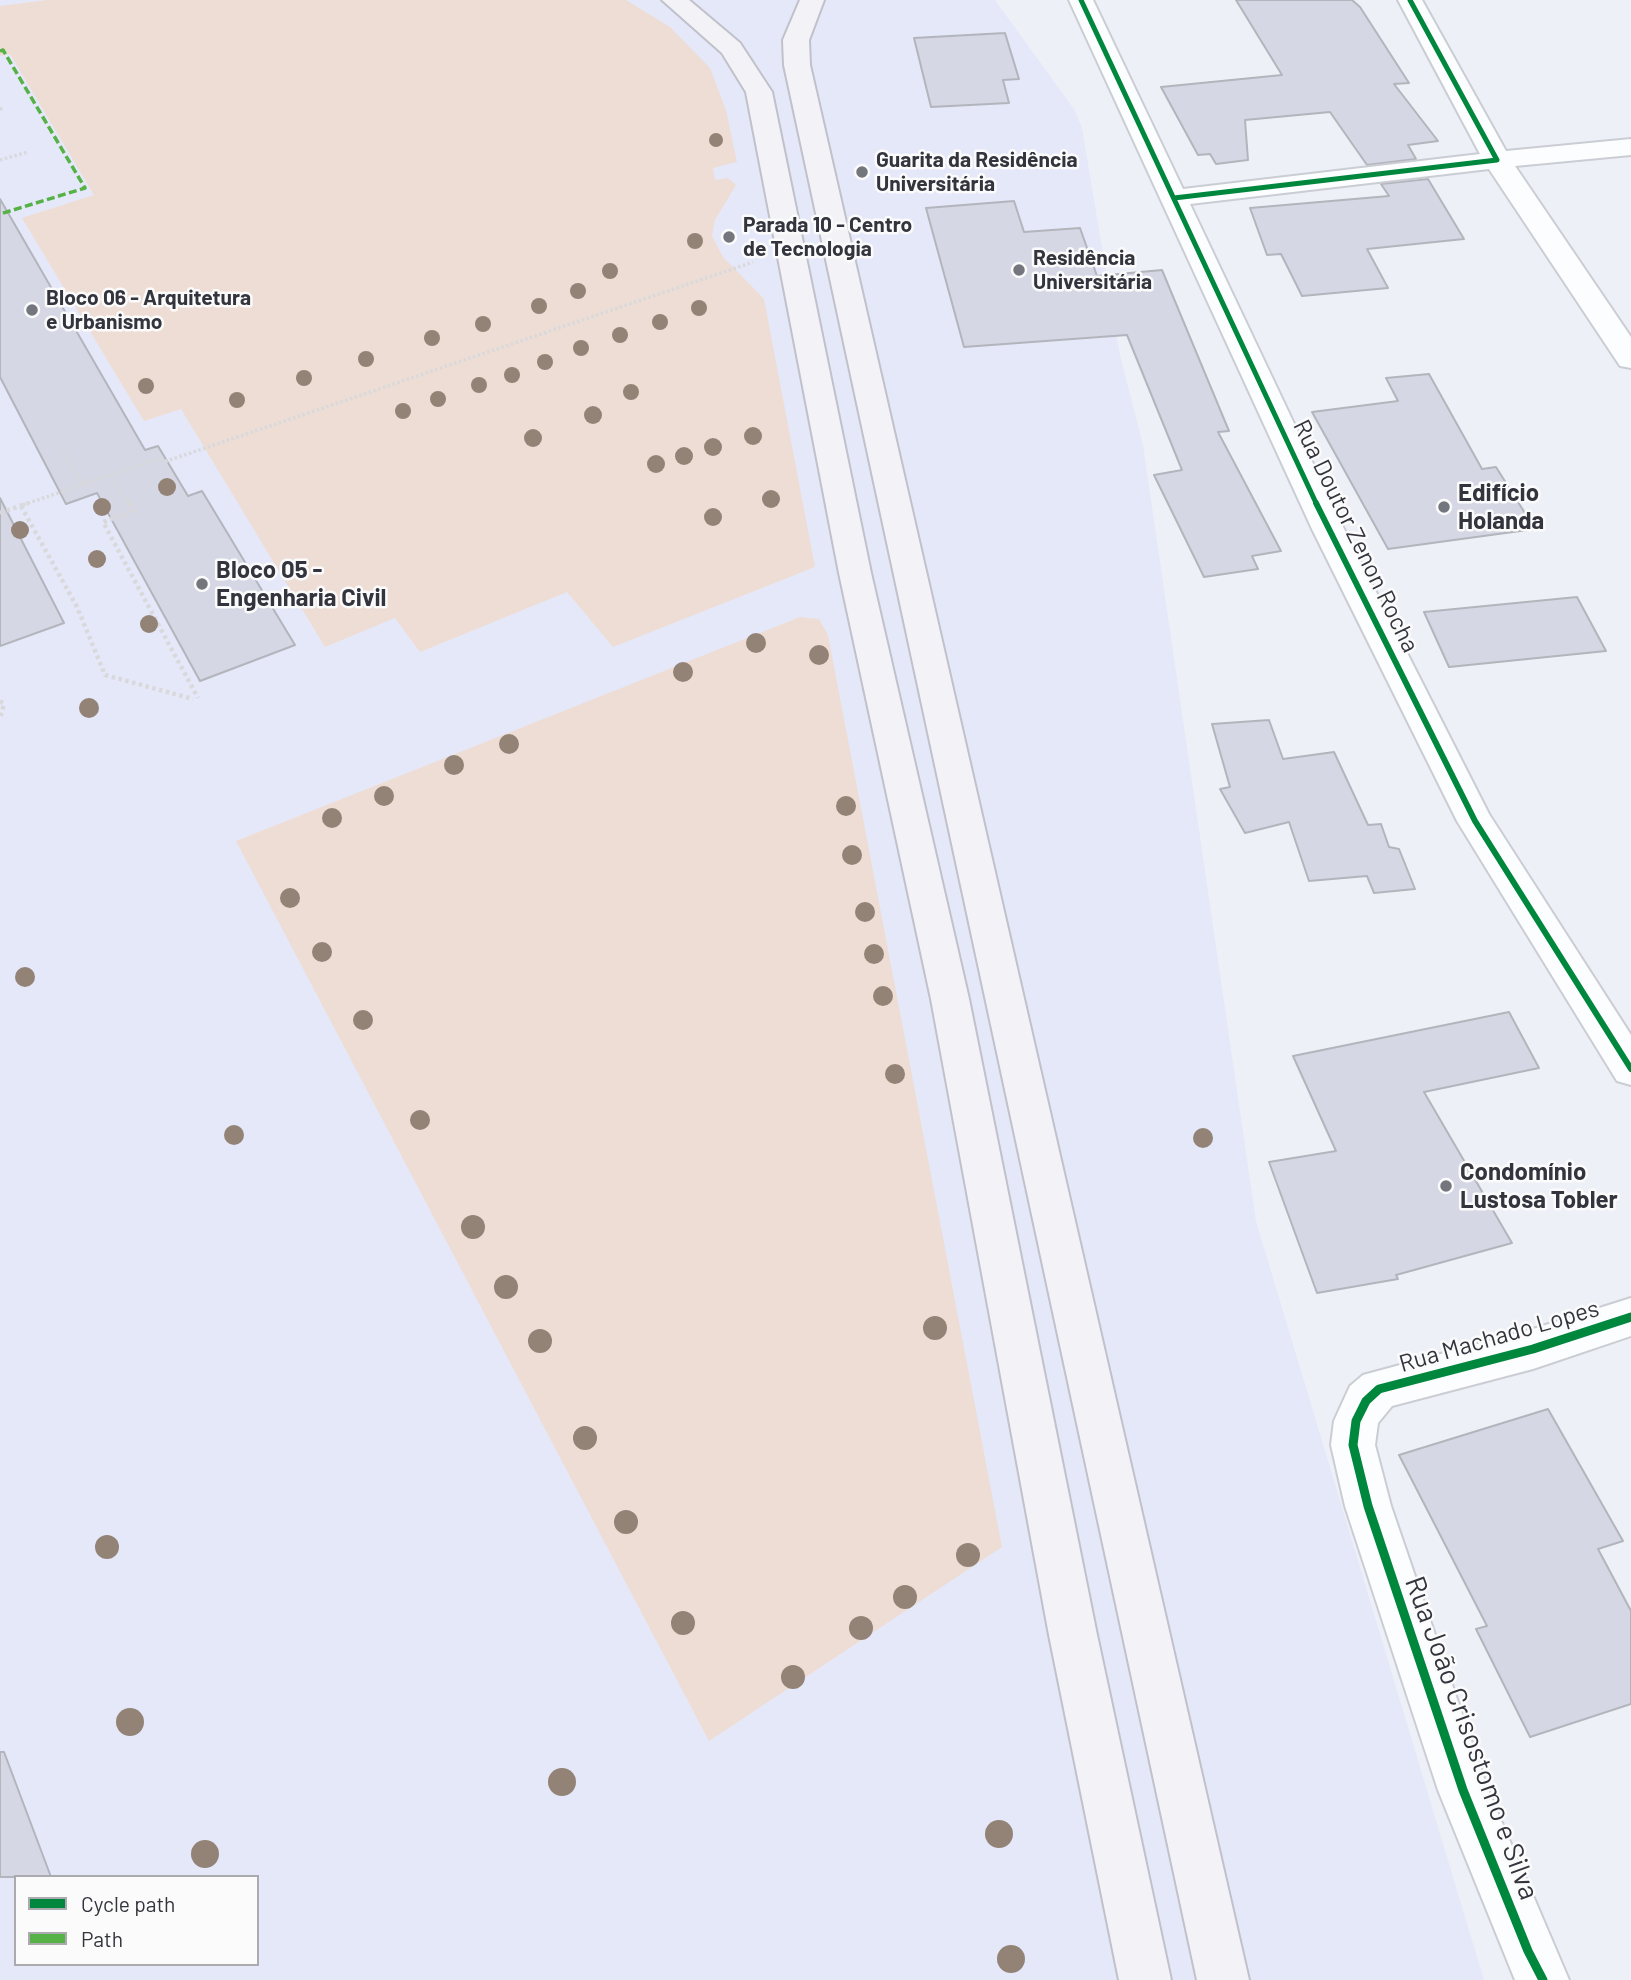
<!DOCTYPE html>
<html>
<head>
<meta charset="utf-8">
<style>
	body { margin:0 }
	#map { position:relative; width:1631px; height:1980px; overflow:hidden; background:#eef0f7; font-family:Barlow,sans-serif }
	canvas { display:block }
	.legend { position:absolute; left:14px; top:1875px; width:245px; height:91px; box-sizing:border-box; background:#fbfbfb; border:2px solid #ababaf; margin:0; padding:9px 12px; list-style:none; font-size:21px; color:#33343d }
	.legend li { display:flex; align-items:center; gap:14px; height:35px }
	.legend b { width:35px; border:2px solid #ababaf }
</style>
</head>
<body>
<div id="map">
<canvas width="1631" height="1980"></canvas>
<ul class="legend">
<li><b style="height:9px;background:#00873e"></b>Cycle path</li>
<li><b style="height:9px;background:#56b246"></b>Path</li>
</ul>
</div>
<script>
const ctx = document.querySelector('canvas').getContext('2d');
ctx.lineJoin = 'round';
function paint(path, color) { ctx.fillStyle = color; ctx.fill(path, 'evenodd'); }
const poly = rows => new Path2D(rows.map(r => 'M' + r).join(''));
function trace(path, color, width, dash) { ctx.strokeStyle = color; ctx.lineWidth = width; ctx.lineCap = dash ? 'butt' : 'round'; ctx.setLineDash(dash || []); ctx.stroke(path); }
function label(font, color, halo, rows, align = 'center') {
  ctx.font = font + ' Barlow,sans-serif'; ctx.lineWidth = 5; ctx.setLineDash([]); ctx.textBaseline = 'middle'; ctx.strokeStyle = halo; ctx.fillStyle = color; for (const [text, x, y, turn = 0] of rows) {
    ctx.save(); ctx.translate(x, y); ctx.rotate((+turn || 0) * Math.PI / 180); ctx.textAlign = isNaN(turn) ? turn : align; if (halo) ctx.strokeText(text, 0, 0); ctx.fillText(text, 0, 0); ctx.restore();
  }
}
paint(poly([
	[0,0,995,0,1074,109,1082,128,1120,355,1143,445,1256,1221,1484,1980,0,1980],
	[16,1877,257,1877,257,1964,16,1964]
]), '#e5e8f9');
paint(poly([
	[47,0,626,0,670,27,710,68,726,110,737,162,713,168,715,180,728,178,736,185,715,220,712,236,723,257,764,299,815,567,613,647,567,592,420,652,395,618,325,647,181,409,144,421,22,218,94,195,10,54,0,56,0,6],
	[800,617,819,619,828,635,1002,1547,709,1741,236,841]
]), '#eeddd4');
const building = poly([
	[1236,0,1352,0,1360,7,1409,83,1394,84,1438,141,1408,145,1416,159,1367,165,1330,112,1245,120,1248,160,1216,164,1210,154,1198,155,1161,87,1282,75,1236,0],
	[1005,33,1019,79,1003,80,1009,103,931,107,914,38,1005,33],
	[1428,179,1464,239,1367,249,1388,288,1302,296,1281,254,1267,255,1250,208,1389,196,1381,184,1428,179],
	[0,199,145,450,158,446,188,496,202,491,295,645,200,681,97,493,66,504,0,377,0,199],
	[1014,201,1024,232,1080,228,1097,276,1162,270,1229,431,1218,432,1281,551,1252,556,1258,569,1204,577,1154,475,1182,470,1127,335,964,347,926,208,1014,201],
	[1429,374,1482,469,1496,467,1535,529,1388,549,1312,412,1398,401,1386,378,1429,374],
	[0,498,64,623,0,646,0,498],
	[1577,597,1606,651,1449,667,1424,612,1577,597],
	[1269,720,1283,759,1334,752,1368,825,1381,824,1389,847,1399,849,1415,889,1374,893,1367,876,1309,881,1289,822,1245,833,1220,789,1230,787,1212,724,1269,720],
	[1509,1012,1539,1068,1424,1092,1512,1243,1396,1275,1398,1279,1317,1293,1269,1162,1336,1151,1293,1056,1509,1012],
	[1548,1409,1623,1541,1598,1549,1631,1611,1631,1704,1530,1737,1476,1629,1487,1626,1399,1455,1548,1409],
	[0,1752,4,1752,51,1877,0,1877,0,1752]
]);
paint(building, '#d5d7e4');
trace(building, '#b3b5bc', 2);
const minor = poly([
	[1069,0,1093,0,1183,189,1480,154,1398,0,1422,0,1506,151,1631,139,1631,155,1515,166,1631,337,1631,368,1620,366,1489,169,1190,204,1344,529,1489,814,1631,1035,1631,1085,1617,1081,1457,821,1312,529,1069,0],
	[1631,1298,1631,1336,1533,1369,1392,1406,1378,1423,1375,1445,1391,1506,1488,1790,1569,1980,1515,1980,1438,1790,1345,1506,1331,1445,1334,1421,1350,1386,1363,1375,1533,1329,1631,1298]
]);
const major = poly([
	[662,0,689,0,740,43,772,92,871,573,969,999,1097,1635,1171,1980,1119,1980,1049,1635,931,999,839,573,746,92,722,53,662,0],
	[800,0,824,0,809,40,810,65,1249,1980,1197,1980,784,65,783,40,800,0]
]);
trace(minor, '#cbcdd4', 4);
trace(major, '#c0c1ca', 4);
trace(poly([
	[0,109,4,108],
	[0,160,28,152],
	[61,447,83,484],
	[112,475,130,505],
	[23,505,157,459,167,461,753,262]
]), '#d9d9dc', 3.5, [2.5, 2.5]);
trace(poly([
	[129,503,135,514],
	[21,506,77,607,105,675,193,699],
	[133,511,103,522,198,698],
	[0,513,28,503],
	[0,701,4,704,0,718]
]), '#d9d9dc', 4.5, [3.5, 3.5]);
paint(minor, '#fcfdfe');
paint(major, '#f3f3f7');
trace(poly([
	[0,51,3,50,85,188,0,214]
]), '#56b246', 3.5, [8, 3.5]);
trace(poly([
	[1081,0,1317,505],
	[1174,198,1497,160,1410,0]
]), '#00873e', 5);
trace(poly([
	[1316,503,1475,821,1631,1069]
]), '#00873e', 6);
trace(poly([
	[1543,1980,1528,1951,1463,1790,1368,1506,1353,1445,1356,1421,1366,1401,1379,1389,1533,1349,1631,1317]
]), '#00873e', 9);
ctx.fillStyle = '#938377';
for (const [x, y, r] of [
	[716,140,7],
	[695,241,8],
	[610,271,8],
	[578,291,8],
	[539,306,8],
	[699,308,8],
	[660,322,8],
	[483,324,8],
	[620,335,8],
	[432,338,8],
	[581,348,8],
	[366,359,8],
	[545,362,8],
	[512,375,8],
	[304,378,8],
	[479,385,8],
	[146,386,8],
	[631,392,8],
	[438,399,8],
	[237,400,8],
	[403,411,8],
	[593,415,9],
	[753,436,9],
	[533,438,9],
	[713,447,9],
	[684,456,9],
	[656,464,9],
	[167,487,9],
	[771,499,9],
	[102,507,9],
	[713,517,9],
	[20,530,9],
	[97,559,9],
	[149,624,9],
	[756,643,10],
	[819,655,10],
	[683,672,10],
	[89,708,10],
	[509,744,10],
	[454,765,10],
	[384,796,10],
	[846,806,10],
	[332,818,10],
	[852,855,10],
	[290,898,10],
	[865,912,10],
	[322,952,10],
	[874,954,10],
	[25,977,10],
	[883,996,10],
	[363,1020,10],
	[895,1074,10],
	[420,1120,10],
	[234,1135,10],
	[1203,1138,10],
	[473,1227,12],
	[506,1287,12],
	[935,1328,12],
	[540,1341,12],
	[585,1438,12],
	[626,1522,12],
	[107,1547,12],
	[968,1555,12],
	[905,1597,12],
	[683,1623,12],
	[861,1628,12],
	[793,1677,12],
	[130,1722,14],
	[562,1782,14],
	[999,1834,14],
	[205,1854,14],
	[1011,1959,14]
]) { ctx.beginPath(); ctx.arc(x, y, r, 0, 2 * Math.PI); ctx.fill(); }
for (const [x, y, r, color] of [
	[862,172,7,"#74767e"],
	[729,237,7,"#74767e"],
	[1019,270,7,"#74767e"],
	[32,310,7,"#74767e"],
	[1444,507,7,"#74767e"],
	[202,584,7,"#74767e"],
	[1446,1186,7,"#74767e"]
]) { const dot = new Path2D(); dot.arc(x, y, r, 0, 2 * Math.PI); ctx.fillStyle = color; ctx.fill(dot); trace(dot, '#fbfbfb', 2.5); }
label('bold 21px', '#33343d', '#fbfbfb', [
	["Guarita da Residência",876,160],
	["Universitária",876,184],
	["Parada 10 - Centro",743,225],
	["de Tecnologia",743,249],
	["Residência",1033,258],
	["Universitária",1033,282],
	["Bloco 06 - Arquitetura",46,298],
	["e Urbanismo",46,322]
], 'left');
label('bold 24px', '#33343d', '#fbfbfb', [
	["Edifício",1458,493],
	["Holanda",1458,521],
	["Bloco 05 -",216,570],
	["Engenharia Civil",216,598],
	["Condomínio",1460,1172],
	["Lustosa Tobler",1460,1200]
], 'left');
label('24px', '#33343d', '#fbfbfb', [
	["Rua Doutor Zenon Rocha",1356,536,64],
	["Rua Machado Lopes",1499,1336,-16]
]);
label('28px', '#33343d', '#fbfbfb', [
	["Rua João Crisostomo e Silva",1472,1738,70]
]);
</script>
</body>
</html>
